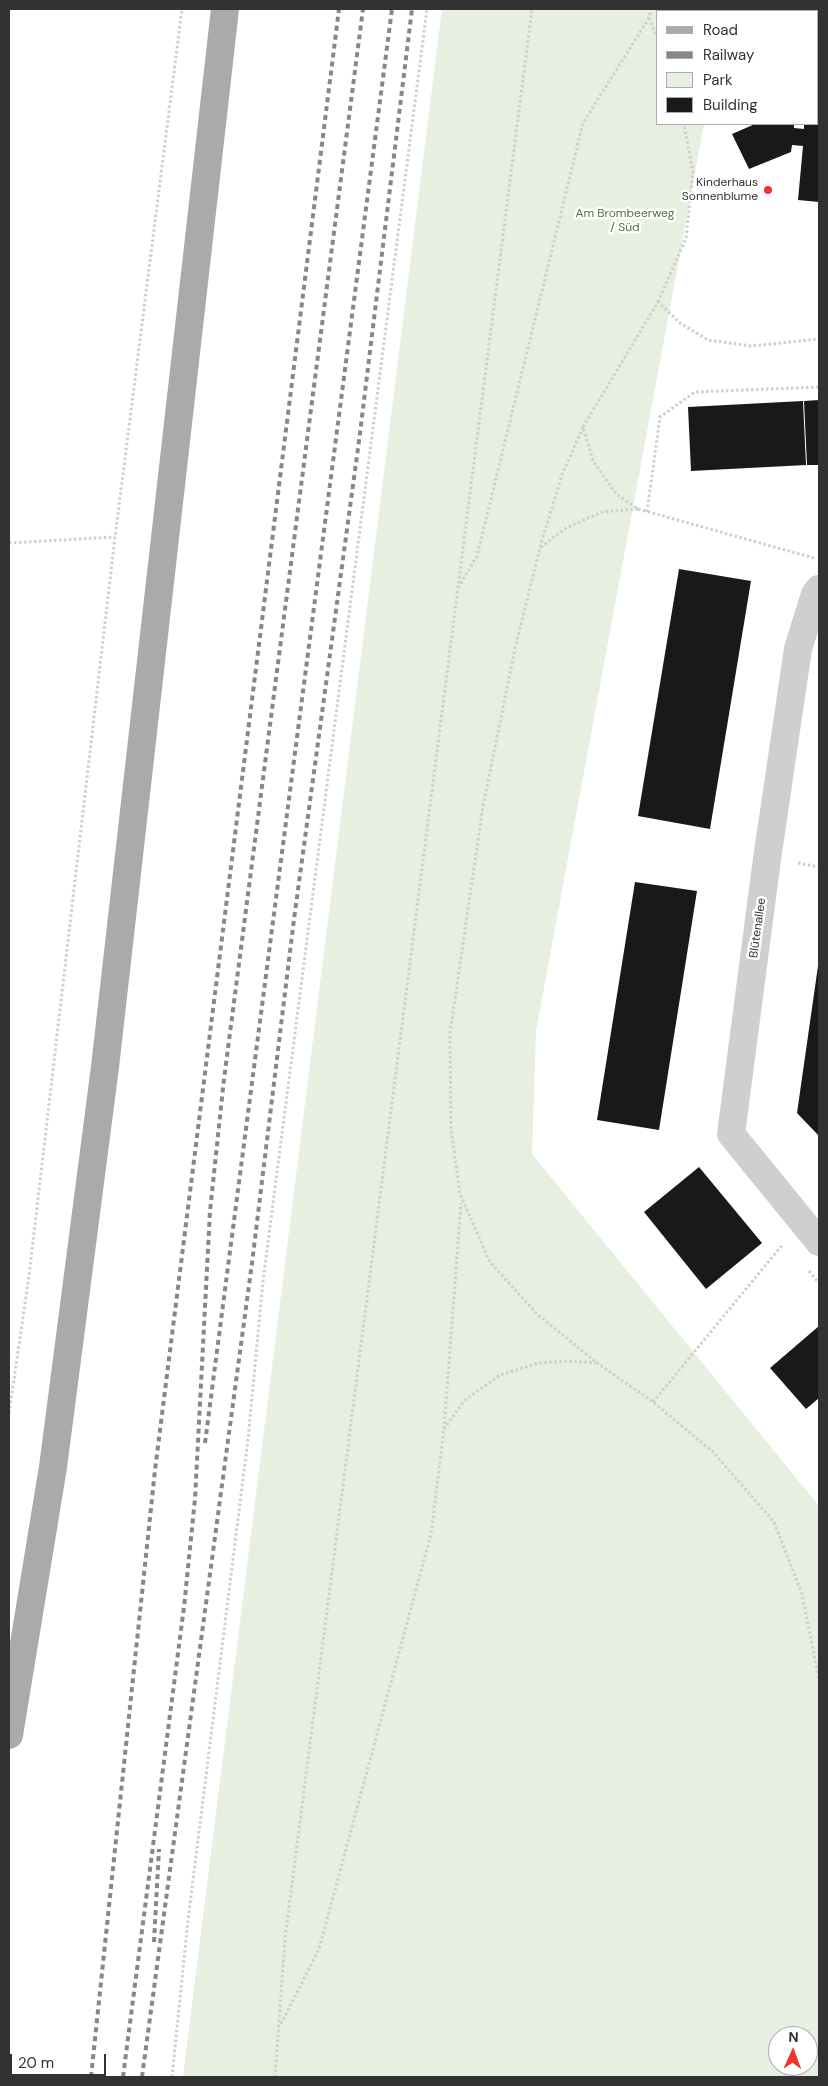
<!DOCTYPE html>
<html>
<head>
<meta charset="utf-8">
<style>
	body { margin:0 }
	#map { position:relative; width:828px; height:2086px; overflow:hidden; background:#fff; font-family:"DM Sans",sans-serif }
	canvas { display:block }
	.frame { position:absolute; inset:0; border:10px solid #323232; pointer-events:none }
	.legend { position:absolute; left:656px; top:10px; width:162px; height:115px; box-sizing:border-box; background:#fff; border:1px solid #adadad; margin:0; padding:6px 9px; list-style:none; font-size:15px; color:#323232 }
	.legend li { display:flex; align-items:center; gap:10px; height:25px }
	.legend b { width:25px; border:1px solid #adadad }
	.north { position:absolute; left:768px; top:2026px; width:50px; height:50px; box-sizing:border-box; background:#fff; border:1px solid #adadad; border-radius:50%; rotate:2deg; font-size:14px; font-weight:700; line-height:20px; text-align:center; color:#323232 }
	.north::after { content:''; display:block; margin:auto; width:18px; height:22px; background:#f0362c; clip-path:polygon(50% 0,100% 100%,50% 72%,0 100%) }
	.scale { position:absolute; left:10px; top:2054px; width:96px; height:22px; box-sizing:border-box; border:2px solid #323232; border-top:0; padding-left:6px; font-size:15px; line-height:18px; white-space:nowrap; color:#323232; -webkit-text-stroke:4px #fff; paint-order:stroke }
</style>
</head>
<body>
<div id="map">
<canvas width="828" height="2086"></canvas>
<div class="frame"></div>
<ul class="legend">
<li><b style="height:6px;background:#aaa"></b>Road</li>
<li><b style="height:6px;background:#878787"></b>Railway</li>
<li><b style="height:14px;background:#e6efe0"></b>Park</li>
<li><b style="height:14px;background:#191919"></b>Building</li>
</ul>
<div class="north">N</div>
<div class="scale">20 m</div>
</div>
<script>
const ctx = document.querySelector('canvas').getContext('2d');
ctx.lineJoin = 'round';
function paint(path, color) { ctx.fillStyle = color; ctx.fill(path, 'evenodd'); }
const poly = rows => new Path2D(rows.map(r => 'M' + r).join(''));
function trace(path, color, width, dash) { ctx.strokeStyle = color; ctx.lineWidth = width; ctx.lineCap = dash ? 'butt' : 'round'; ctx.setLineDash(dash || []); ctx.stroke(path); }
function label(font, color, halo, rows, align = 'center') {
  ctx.font = font + ' "DM Sans",sans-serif'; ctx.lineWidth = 5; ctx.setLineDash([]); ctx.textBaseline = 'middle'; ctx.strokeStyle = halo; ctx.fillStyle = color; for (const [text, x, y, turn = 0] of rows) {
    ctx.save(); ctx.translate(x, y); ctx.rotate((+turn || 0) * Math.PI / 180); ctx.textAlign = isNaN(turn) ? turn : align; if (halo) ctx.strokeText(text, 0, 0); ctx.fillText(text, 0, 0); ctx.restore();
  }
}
paint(poly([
	[442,9,726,9,725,11,657,11,657,124,704,124,536,1031,532,1154,819,1506,819,2077,183,2077],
	[778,2036,808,2036,808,2066,778,2066]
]), '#e6efe0');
paint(poly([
	[729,9,819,9,819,21,817,21,817,11,729,11],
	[817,115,819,115,819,202,798,200,803,146,792,145,791,152,749,169,732,134,755,124,794,124,794,128,804,129,804,124,817,124],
	[819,400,819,465,807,465,804,401],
	[803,401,806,465,691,471,688,407],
	[679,569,751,581,710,829,638,816],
	[635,882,697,891,659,1130,597,1120],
	[818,966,819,966,819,1136,797,1113],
	[699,1167,762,1243,706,1289,644,1212],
	[819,1326,819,1398,806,1409,770,1368]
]), '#191919');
trace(poly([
	[649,18,657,37],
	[817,107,819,107],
	[658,302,686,238,693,173,684,124],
	[638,509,602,512,566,528,540,548,516,644,483,806,450,1033,451,1128,460,1194,490,1262,536,1313,597,1363,653,1402,713,1452,774,1522,802,1594,819,1680],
	[647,512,660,417,695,392,819,387],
	[9,543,115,537],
	[540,547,562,475,583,427],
	[814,558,638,509,616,494,593,461,583,427,658,302,680,323,708,340,751,346,819,339],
	[458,588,477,556,583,123,649,18,651,9],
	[798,863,819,867],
	[809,1271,819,1283],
	[653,1402,783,1244],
	[9,1413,29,1276,115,537,182,9],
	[444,1429,465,1400,500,1375,539,1363,568,1361,596,1363],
	[281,2024,319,1949,431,1534,444,1429,461,1203],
	[172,2077,188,1920,248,1439,263,1281,427,9],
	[275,2077,285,1939,532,9]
]), '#cfcfcf', 3, [2.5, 2.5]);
trace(poly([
	[819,589,815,594,798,649,767,859,731,1134,819,1242]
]), '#cfcfcf', 28);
trace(poly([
	[9,1735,53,1467,105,1067,225,9]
]), '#aaa', 28);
trace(poly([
	[205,1443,392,9],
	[154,1942,159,1849],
	[91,2077,155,1470,339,9],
	[123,2077,184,1607,195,1499,210,1211,224,1079,363,9],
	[142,2077,252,1263,294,919,359,441,412,9]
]), '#878787', 4, [5, 4]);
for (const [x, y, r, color] of [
	[768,190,5,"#f0362c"]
]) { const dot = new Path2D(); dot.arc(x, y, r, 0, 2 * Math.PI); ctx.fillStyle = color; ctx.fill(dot); trace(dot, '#fff', 2); }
label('12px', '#323232', '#fff', [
	["Kinderhaus",758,183],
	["Sonnenblume",758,197]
], 'right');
label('12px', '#4e713b', '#fff', [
	["Am Brombeerweg",625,214],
	["/ Süd",625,228]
]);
label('12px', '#323232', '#fff', [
	["Blütenallee",758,928,-82]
]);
</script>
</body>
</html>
